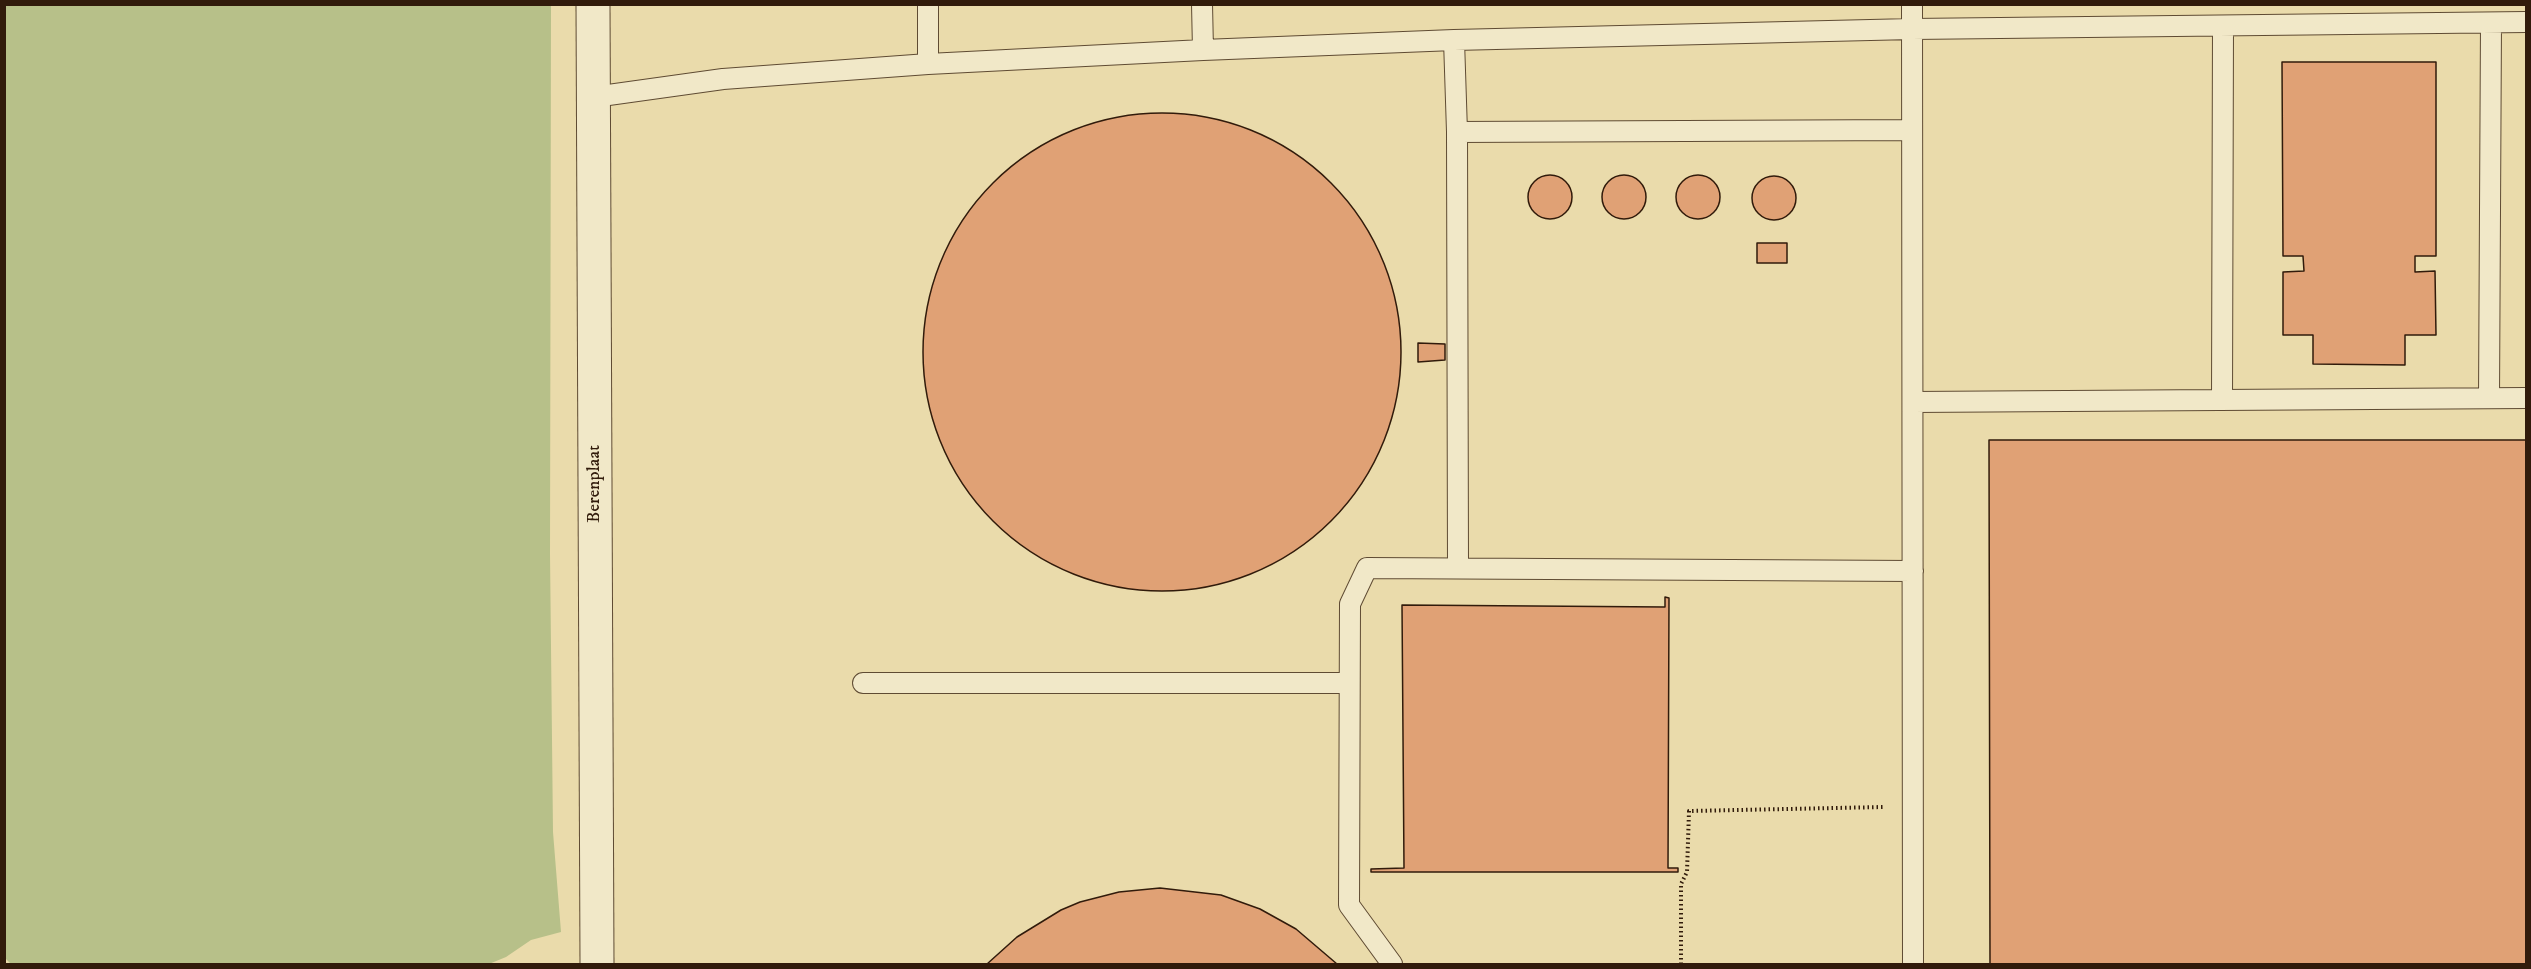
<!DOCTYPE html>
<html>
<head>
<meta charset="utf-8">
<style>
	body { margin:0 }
	#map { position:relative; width:2531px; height:969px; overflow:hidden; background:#eadbab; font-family:"IM FELL DW Pica",serif }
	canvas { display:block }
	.frame { position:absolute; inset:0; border:6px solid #311b0b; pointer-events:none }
</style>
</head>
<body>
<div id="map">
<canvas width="2531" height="969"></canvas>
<div class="frame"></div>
</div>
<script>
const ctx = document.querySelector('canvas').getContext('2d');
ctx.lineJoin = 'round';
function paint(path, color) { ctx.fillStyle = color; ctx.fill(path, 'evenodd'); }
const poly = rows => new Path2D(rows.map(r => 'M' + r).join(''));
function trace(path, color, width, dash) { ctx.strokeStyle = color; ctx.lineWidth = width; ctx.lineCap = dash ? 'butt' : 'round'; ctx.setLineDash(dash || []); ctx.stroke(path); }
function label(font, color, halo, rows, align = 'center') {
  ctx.font = font + ' "IM FELL DW Pica",serif'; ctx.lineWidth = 4.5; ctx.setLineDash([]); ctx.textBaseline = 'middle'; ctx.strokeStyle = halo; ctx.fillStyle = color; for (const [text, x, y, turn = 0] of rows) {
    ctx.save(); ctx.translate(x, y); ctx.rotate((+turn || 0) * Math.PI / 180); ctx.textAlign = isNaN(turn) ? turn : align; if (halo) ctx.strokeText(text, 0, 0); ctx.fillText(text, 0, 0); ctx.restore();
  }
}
paint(poly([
	[4,5,551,5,550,554,553,832,561,932,531,940,506,957,489,964,11,964,5,958]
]), '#b7c089');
const building = poly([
	[2282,62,2436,62,2436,256,2415,256,2415,272,2435,271,2436,335,2405,335,2405,365,2313,364,2313,335,2283,335,2283,272,2304,271,2303,256,2283,256,2282,62],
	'923 352a239 239 0 1 1 478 0a239 239 0 1 1-478 0Z',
	'1676 197a22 22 0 1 1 44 0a22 22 0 1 1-44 0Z',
	'1602 197a22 22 0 1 1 44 0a22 22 0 1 1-44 0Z',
	'1528 197a22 22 0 1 1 44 0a22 22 0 1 1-44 0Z',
	'1752 198a22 22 0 1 1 44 0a22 22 0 1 1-44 0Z',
	[1757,243,1787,243,1787,263,1757,263,1757,243],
	[1418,343,1445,344,1445,360,1418,362,1418,343],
	[1989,440,2526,440,2526,964,1990,964,1989,440],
	[1665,597,1669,598,1668,868,1678,868,1678,872,1371,872,1371,869,1404,868,1402,605,1665,607,1665,597],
	[1160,888,1221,895,1260,909,1296,929,1337,964,987,964,1017,937,1061,910,1080,902,1119,892,1160,888]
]);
paint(building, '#e0a175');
trace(building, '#311b0b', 1.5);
const lane = poly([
	[1202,4,1203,50],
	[1912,4,1913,964],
	[1454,40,1457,132,1458,567],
	[928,64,928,4],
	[594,97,723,79,928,64,1203,50,1454,40,1912,29,2526,22],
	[1457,132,1912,130],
	[2489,398,2491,23],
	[2222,400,2223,26],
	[1913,402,2526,398],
	[863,683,1349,683],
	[1392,964,1349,905,1350,604,1367,568,1913,571]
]);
const street = poly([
	[593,4,597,964]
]);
trace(lane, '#5f4b33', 22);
trace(street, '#5f4b33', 35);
trace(poly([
	[1681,964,1681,884,1687,872,1689,811,1884,807]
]), '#311b0b', 4, [1.5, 3]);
trace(lane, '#f1e8c8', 20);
trace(street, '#f1e8c8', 33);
label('18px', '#311b0b', '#f1e8c8', [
	["Berenplaat",595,484,-90]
]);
</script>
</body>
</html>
